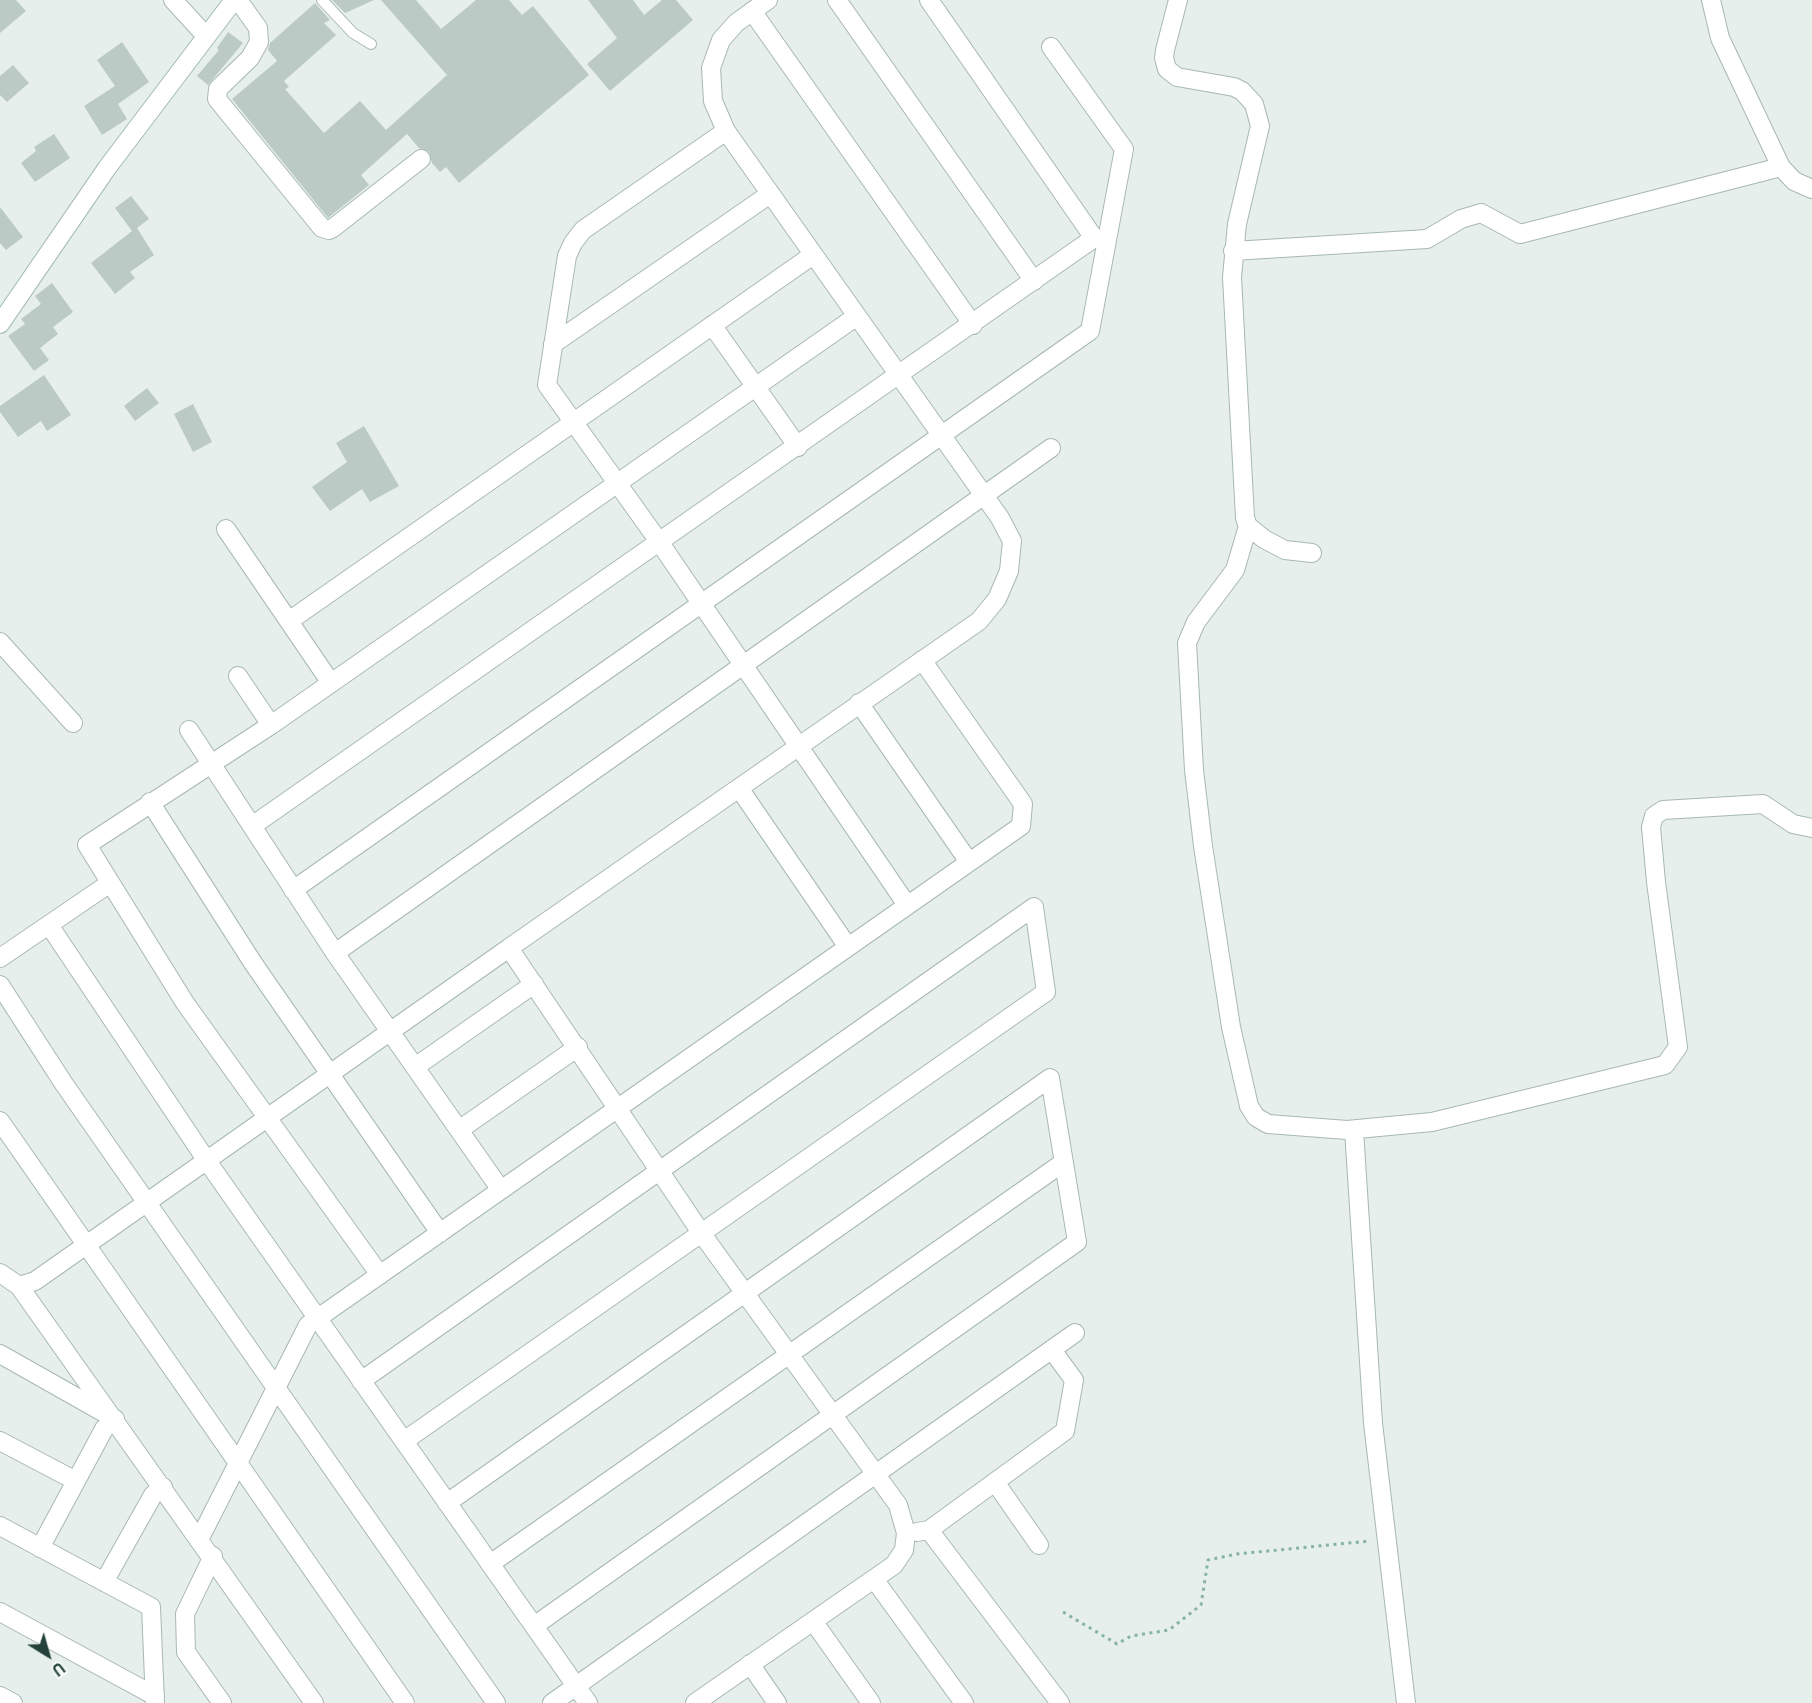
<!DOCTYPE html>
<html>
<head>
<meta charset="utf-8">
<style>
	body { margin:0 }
	#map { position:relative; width:1812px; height:1703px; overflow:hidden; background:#e6efeb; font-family:Ubuntu,sans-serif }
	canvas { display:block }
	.north { position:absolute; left:18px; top:1625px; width:60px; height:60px; -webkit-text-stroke:4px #f7fbf9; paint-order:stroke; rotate:143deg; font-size:16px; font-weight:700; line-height:24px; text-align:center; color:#24423a }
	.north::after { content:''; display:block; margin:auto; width:21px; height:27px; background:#24423a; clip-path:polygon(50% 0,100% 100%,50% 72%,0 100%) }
</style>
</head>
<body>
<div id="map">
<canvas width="1812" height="1703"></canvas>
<div class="north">U</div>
</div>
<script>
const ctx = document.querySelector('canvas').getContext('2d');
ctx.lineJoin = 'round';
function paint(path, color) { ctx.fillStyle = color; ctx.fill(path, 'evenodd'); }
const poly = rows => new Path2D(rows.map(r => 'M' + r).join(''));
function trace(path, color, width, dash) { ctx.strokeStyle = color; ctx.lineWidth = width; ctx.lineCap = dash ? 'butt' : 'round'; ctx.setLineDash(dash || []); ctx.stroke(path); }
paint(poly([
	[0,0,16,0,26,11,0,33],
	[332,0,374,0,345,13],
	[381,0,416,0,441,29,476,0,509,0,522,15,533,6,589,75,459,183,446,167,440,172,432,163,429,152,419,148,407,134,361,175,369,185,328,218,232,99,277,61,268,50,270,43,315,3,330,20,324,23,336,35,284,81,289,87,285,89,324,133,360,101,386,130,447,75],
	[588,0,633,0,644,15,662,0,676,0,693,20,610,91,587,64,617,38],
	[228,32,243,43,208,85,197,76,219,50,217,48],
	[122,42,149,82,118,104,127,119,102,135,84,106,115,86,97,60],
	[13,65,29,83,7,102,0,95,0,76],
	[54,134,70,158,35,182,21,163,36,151,34,147],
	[131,196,149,219,137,228,154,255,130,272,135,278,115,294,91,263,132,231,115,208],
	[0,207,23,237,6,250,0,243],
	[52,283,73,312,53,327,58,334,40,348,49,360,34,371,8,336,25,324,21,319,41,304,35,296],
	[44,375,71,415,47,431,41,421,18,437,0,412,0,406],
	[147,388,159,403,135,421,124,406],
	[193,404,212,442,193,452,174,414],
	[364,426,399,486,370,502,362,489,330,511,312,487,347,462,336,443]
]), '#bbcac4');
const lane = poly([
	[322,0,353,33,371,44]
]);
const street = poly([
	[173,0,206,36],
	[238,0,258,28,259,42,250,58,218,89,217,99,322,228,329,230,333,228,421,159],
	[837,0,1034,281],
	[1178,0,1165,50,1164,58,1167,69,1177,77,1234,87,1242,91,1254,104,1260,126,1237,224,1232,277,1245,518,1248,526,1235,570,1196,622,1187,643,1194,770,1203,846,1231,1027,1249,1106,1256,1117,1268,1124,1347,1130,1432,1122,1665,1065,1678,1047,1656,882,1651,827,1654,816,1663,810,1763,804,1793,824,1812,828],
	[1711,0,1720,38,1781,167,1794,181,1812,189],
	[752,11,973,325],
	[726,131,583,230,573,243,567,256,547,385,660,543,907,905],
	[1233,251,1427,239,1461,219,1481,213,1520,234,1781,167],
	[712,325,798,447],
	[553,344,770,194],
	[1248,526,1264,539,1285,550,1312,553],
	[226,529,331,683],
	[289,621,813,255],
	[0,642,73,723],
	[238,676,271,725],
	[859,703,969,862],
	[189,730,335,953,501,1190],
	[739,788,848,947],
	[150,802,253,963,440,1233],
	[252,826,1094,238,929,0],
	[293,890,1090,331,1124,149,1051,47],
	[49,925,207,1161,588,1703],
	[509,948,979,621,997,599,1009,571,1012,541,1000,518,726,131,713,101,711,68,721,40,736,23,768,0],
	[335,953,1051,448],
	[0,958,110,883],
	[0,985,64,1084,496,1703],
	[415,1067,534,984],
	[0,1121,405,1703],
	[459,1130,578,1047],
	[1354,1130,1373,1423,1406,1703],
	[0,1273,19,1286,35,1281,509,948,702,1234,898,1505,906,1533,904,1550,894,1565,695,1703],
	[380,1275,185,1003,87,845,271,725,857,316],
	[19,1286,314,1703],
	[0,1354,115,1419,104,1429,40,1548],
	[361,1381,1034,907,1046,992,404,1441],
	[0,1441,76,1481],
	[995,1482,1039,1545],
	[447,1503,1050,1078,1077,1242,534,1626],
	[0,1526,151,1607,155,1703],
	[929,1530,1065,1431,1074,1380,1052,1350],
	[917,1532,929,1530,1060,1703],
	[200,1538,308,1325,1021,826,1023,804,922,660],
	[213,1556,185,1614,186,1652,222,1703],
	[490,1564,1064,1162],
	[874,1579,964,1703],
	[104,1582,153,1495,163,1487],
	[0,1612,155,1696],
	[813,1621,871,1703],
	[750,1664,777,1703],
	[0,1696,13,1703],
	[552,1703,1075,1333]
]);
const secondary = poly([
	[0,324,107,168,234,0]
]);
trace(lane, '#a8b8b2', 12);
trace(street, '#a8b8b2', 20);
trace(secondary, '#a4bbb3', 20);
trace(poly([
	[1063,1612,1117,1644,1131,1636,1169,1630,1201,1605,1208,1560,1237,1554,1370,1541]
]), '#86b3a5', 3, [3, 4.5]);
trace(lane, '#fff', 10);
trace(street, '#fff', 18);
trace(secondary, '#fff', 18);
</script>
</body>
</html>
